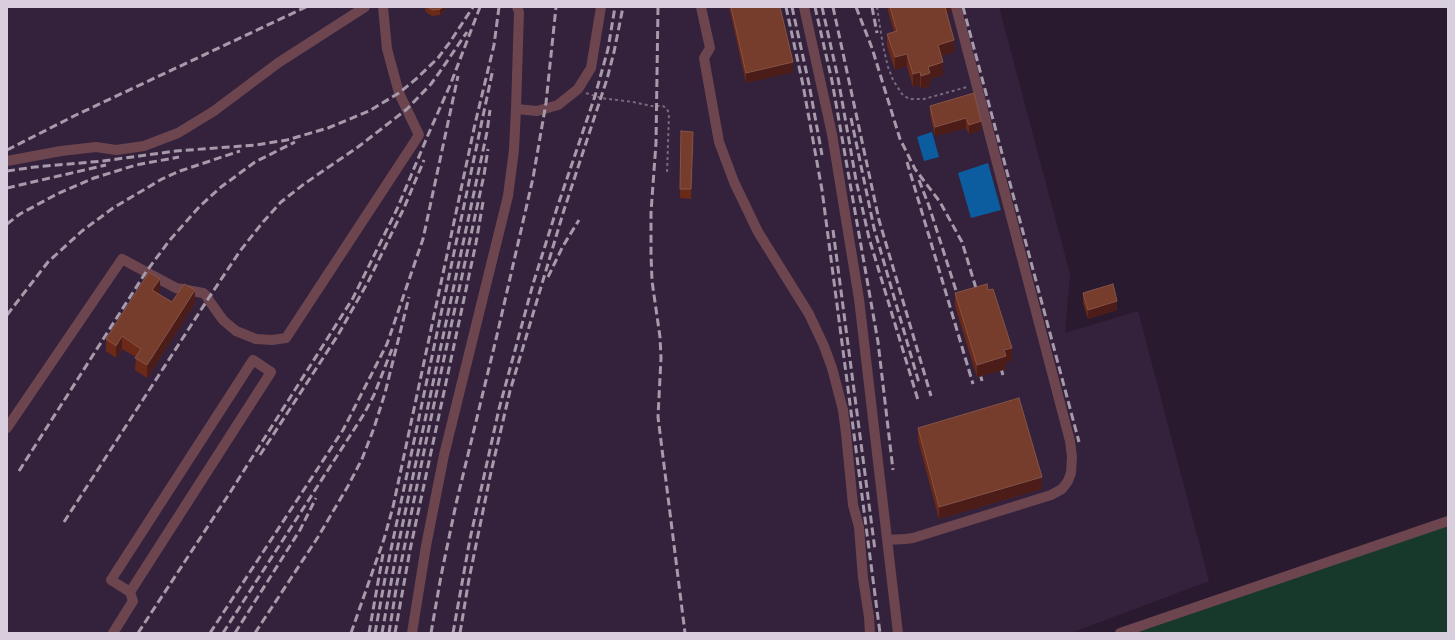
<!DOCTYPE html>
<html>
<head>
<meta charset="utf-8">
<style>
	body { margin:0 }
	#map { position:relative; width:1455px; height:640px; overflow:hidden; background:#291a30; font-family:"Space Grotesk",sans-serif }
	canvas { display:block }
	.frame { position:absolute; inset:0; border:8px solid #d8cedd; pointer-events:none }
</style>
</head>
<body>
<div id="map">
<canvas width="1455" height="640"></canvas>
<div class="frame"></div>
</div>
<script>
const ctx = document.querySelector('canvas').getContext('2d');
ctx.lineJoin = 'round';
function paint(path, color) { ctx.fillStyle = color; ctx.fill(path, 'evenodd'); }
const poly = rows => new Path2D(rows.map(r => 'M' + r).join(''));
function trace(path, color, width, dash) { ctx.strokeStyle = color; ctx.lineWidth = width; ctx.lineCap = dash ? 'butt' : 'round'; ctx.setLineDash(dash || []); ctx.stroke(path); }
paint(poly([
	[7,7,999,7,1070,274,1065,333,1138,311,1209,581,1071,633,7,633]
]), '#34223c');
paint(poly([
	[1448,525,1448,633,1136,633]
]), '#17392b');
paint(poly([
	[932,132,939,157,924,161,917,137],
	[988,163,1001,210,971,218,958,173]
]), '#0c5da0');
trace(poly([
	[877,7,883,46,888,67,893,80,902,94,909,99,924,99,967,87],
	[586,93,601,98,633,102,651,106,663,106,667,109,669,114,667,174]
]), '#776b7d', 2, [3, 3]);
trace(poly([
	[701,7,710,48,704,58,719,142,734,182,758,232,809,314,824,346,832,368,843,410,846,433,853,505,859,527,863,578,869,617,870,633],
	[804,7,832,134,859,299,898,633],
	[516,109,537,111,558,105,578,89,591,68,601,7],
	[7,161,61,151,96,147,116,150,144,146,178,133,214,111,278,63,365,7],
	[7,428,122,259,176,288,203,293,208,297,208,299,223,320,236,331,256,339,272,340,286,338,419,135,399,93,387,49,383,7],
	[887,540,905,539,913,538,1051,495,1062,489,1068,481,1071,473,1072,457,1070,441,956,7],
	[113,633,133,601,130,592,111,580,253,360,271,372,130,592],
	[412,633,426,546,444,455,508,196,514,150,516,109,519,12,517,7],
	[1120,633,1448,521]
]), '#6d454f', 10);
trace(poly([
	[658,7,656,143,651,212,651,254,652,281,660,337,661,358,658,417,685,633],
	[786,7,803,85,822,190,880,633],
	[792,7,809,84,822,155],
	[815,7,832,81,878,342,893,470],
	[822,7,838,78,856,180,869,238,918,400],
	[833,7,879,220,931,396],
	[856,7,872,48,900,139,915,169,940,202,962,242,979,298],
	[872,7,877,33],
	[963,7,1079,442],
	[851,118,874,228,919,383],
	[7,150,76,115,306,7],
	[907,162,973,384],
	[7,171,35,167,103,161,176,151,256,145,287,140,328,128,369,111,399,93,416,79,438,58,450,42,473,7],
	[919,180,929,206,960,303],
	[7,188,106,165],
	[7,224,20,214,57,194,94,178,136,165,179,157],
	[833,230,875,550],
	[548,277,563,246,579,220],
	[7,315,48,262,82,231,113,208,162,179,180,171,240,151],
	[998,359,1003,375],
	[978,365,982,381],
	[260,455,338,335,369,280,404,208,424,160],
	[19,471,146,272,169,241,200,206,221,187,255,162,295,142],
	[64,522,208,299,240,251,263,222,281,202,304,184,358,147,407,109,431,84,439,73,467,32],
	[138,633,231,491,353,298,397,209,428,135,451,83,480,7],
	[210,633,343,430,387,344,423,239,458,76],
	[223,633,364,414,374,395,392,349],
	[235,633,300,530,316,498],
	[255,633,318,537,348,486,362,459,374,428,385,393,409,297],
	[351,633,384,539,393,507,475,124,494,45,499,7],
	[369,633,383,554],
	[375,633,386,573,493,69],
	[382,633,396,555,487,132,490,110],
	[389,633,397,583,428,432,484,175,488,149],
	[395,633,410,550,476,243,483,202],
	[431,633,441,576,456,504,497,335,533,178,546,103,556,7],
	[453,633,470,539,499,409,533,284,557,208,595,96,608,49,615,7],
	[460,633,469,579,491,472,510,391,564,210,607,79,614,52,623,7]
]), '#a69aab', 3, [8, 4]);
paint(poly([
	[425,7,446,7,446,8,443,13,440,15,432,16,427,13,425,10],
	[729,7,780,7,793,72,746,83],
	[887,7,951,7,951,12,947,13,954,52,941,56,943,75,930,79,930,86,921,89,920,85,913,87,907,66,895,70,887,46,887,34,894,32],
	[974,93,981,130,969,134,966,128,935,136,930,115,930,106],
	[693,132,691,199,680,198,680,189],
	[988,290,1012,360,1006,362,1006,369,977,377,955,306,955,293],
	[160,292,158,294,172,302,195,303,147,378,135,370,136,357,122,349,116,358,106,351,106,339],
	[1083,293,1117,310,1088,319,1083,303],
	[918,428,1042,489,939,519,918,440]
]), '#6a2a17');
paint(poly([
	[443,7,446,7,446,8,443,13,440,15,440,9],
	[944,7,951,7,951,12,944,14],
	[954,40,954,52,938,57,938,45],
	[907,54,907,66,895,70,895,57],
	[793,62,793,72,746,83,746,73],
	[943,62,943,75,930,79,930,86,921,89,921,76,928,67],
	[920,72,920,85,913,87,913,74],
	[966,118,966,128,935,136,935,127],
	[981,121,981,130,969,134,969,125],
	[160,279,160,292,152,302,152,290],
	[195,290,195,303,147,378,147,365],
	[1117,301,1117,310,1088,319,1088,310],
	[122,336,122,349,116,358,116,346],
	[1012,348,1012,360,1006,362,1006,369,977,377,977,365,1004,350],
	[1042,477,1042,489,939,519,939,507]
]), '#4b1c18');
const building = poly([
	[428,7,443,7,440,9,432,10,428,7],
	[731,7,780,7,793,62,746,73,731,7],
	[890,7,945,7,954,40,938,45,943,62,928,67,930,73,921,76,920,72,913,74,907,54,895,57,887,34,897,31,890,7],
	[974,93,981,121,969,125,966,118,935,127,930,106,974,93],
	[681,131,693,132,691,189,680,189,681,131],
	[149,272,160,279,152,290,172,302,184,284,195,290,147,365,135,358,141,349,122,336,116,346,106,339,149,272],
	[987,284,988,290,993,289,1012,348,1004,350,1006,356,977,365,955,293,987,284],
	[1113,284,1117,301,1088,310,1083,293,1113,284],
	[1019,398,1042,477,939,507,918,428,1019,398]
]);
paint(building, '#763c2c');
trace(building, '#855348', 1);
</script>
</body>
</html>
